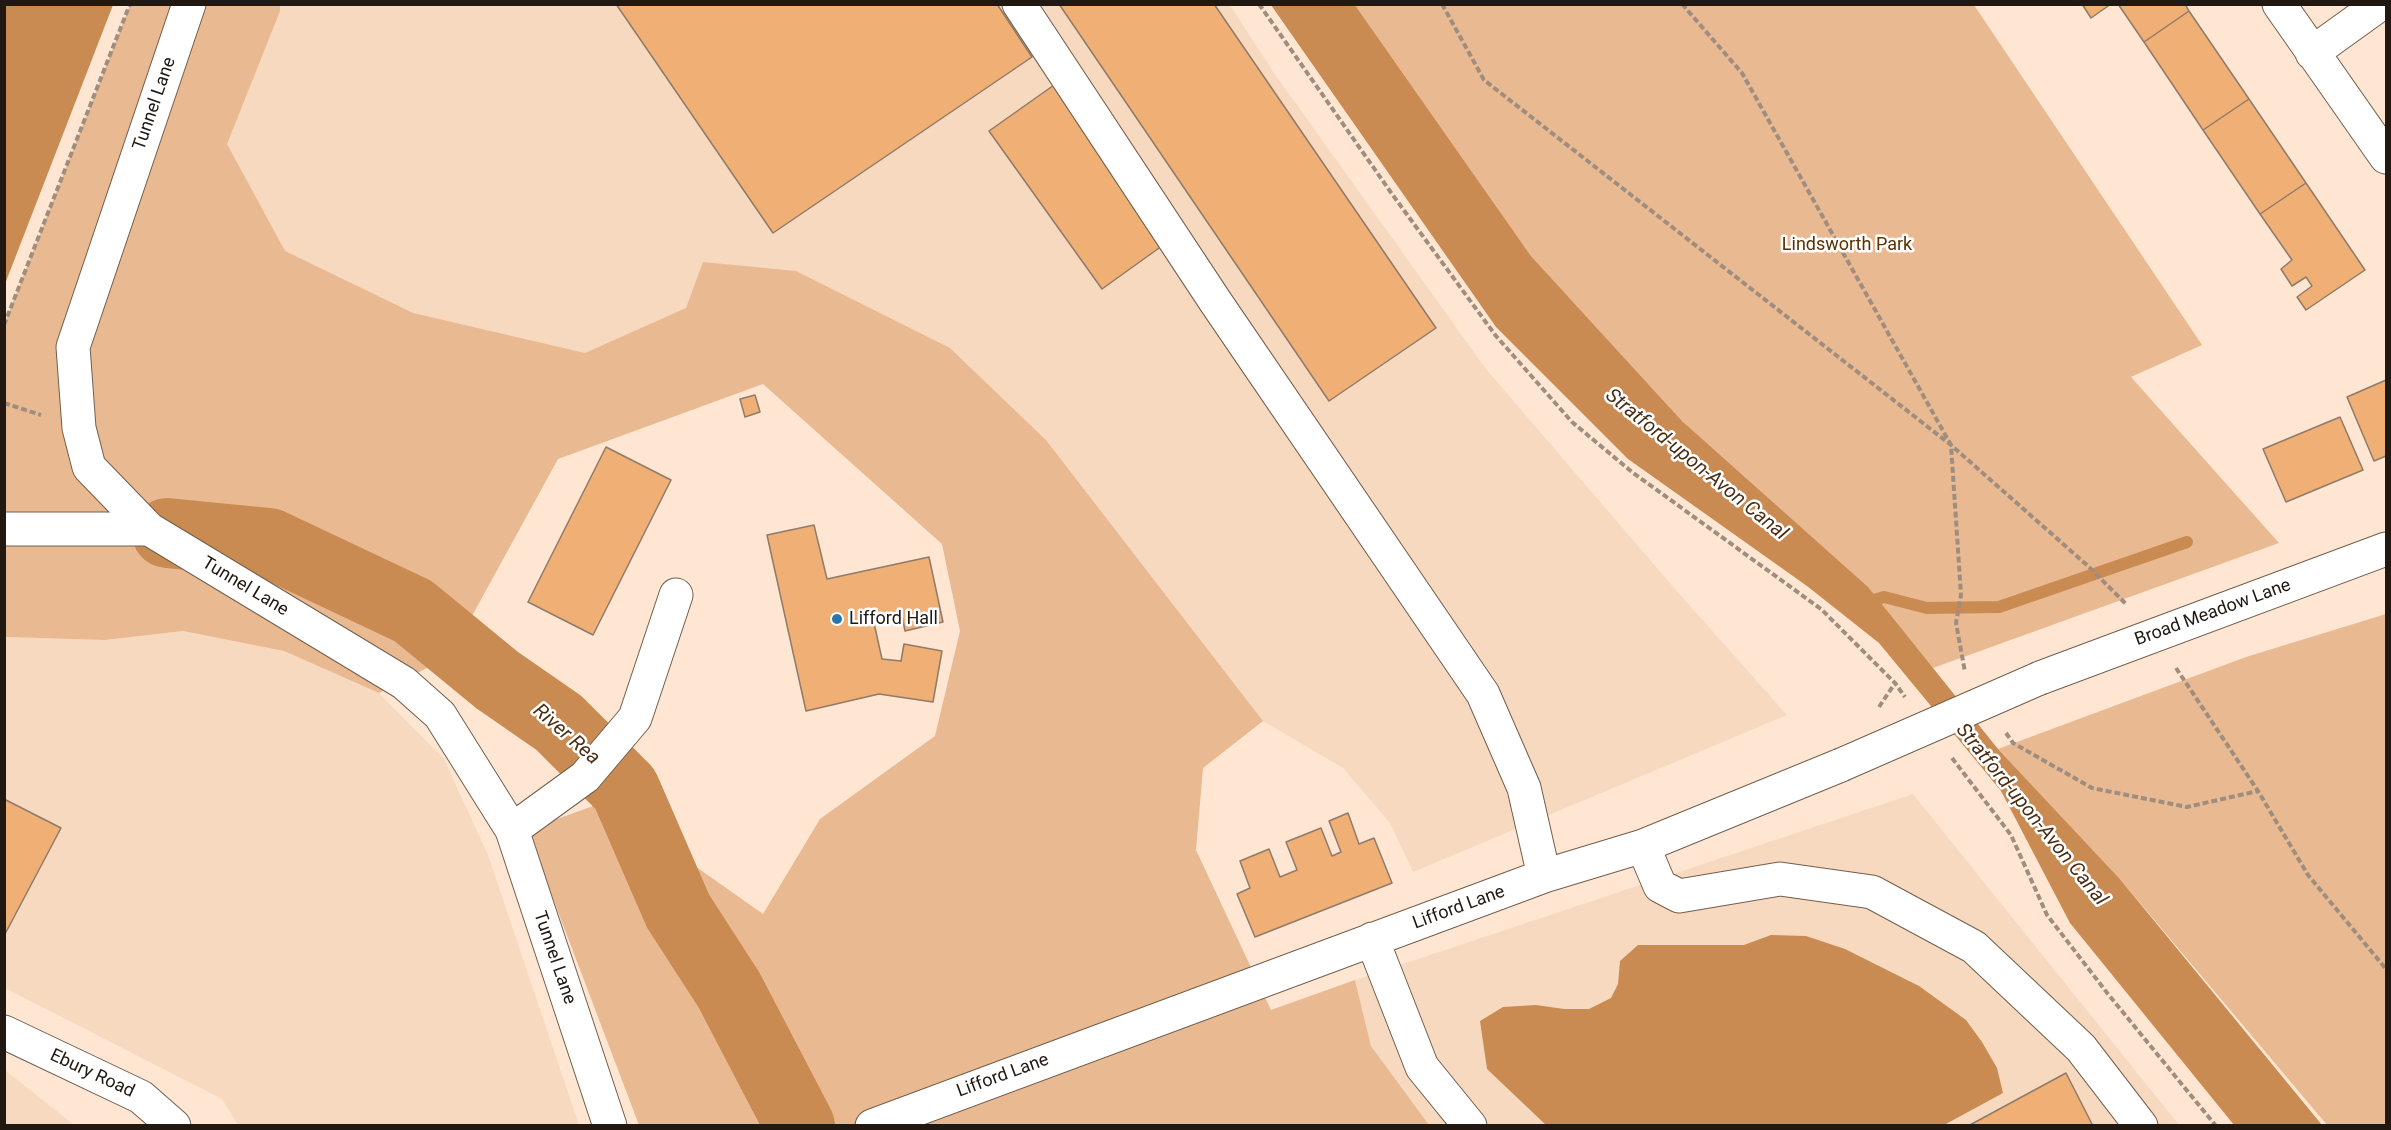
<!DOCTYPE html>
<html>
<head>
<meta charset="utf-8">
<style>
	body { margin:0 }
	#map { position:relative; width:2391px; height:1130px; overflow:hidden; background:#fee6d2; font-family:Roboto,sans-serif }
	canvas { display:block }
	.frame { position:absolute; inset:0; border:6px solid #201811; pointer-events:none }
</style>
</head>
<body>
<div id="map">
<canvas width="2391" height="1130"></canvas>
<div class="frame"></div>
</div>
<script>
const ctx = document.querySelector('canvas').getContext('2d');
ctx.lineJoin = 'round';
function paint(path, color) { ctx.fillStyle = color; ctx.fill(path, 'evenodd'); }
const poly = rows => new Path2D(rows.map(r => 'M' + r).join(''));
function trace(path, color, width, dash) { ctx.strokeStyle = color; ctx.lineWidth = width; ctx.lineCap = dash ? 'butt' : 'round'; ctx.setLineDash(dash || []); ctx.stroke(path); }
function label(font, color, halo, rows, align = 'center') {
  ctx.font = font + ' Roboto,sans-serif'; ctx.lineWidth = 5; ctx.setLineDash([]); ctx.textBaseline = 'middle'; ctx.strokeStyle = halo; ctx.fillStyle = color; for (const [text, x, y, turn = 0] of rows) {
    ctx.save(); ctx.translate(x, y); ctx.rotate((+turn || 0) * Math.PI / 180); ctx.textAlign = isNaN(turn) ? turn : align; if (halo) ctx.strokeText(text, 0, 0); ctx.fillText(text, 0, 0); ctx.restore();
  }
}
paint(poly([
	[239,5,1230,5,1274,73,1486,369,1675,589,1787,715,1413,872,1390,823,1343,768,1263,721,1046,440,950,348,764,384,178,382],
	[183,631,284,651,379,693,444,759,488,855,579,1125,238,1125,222,1099,5,988,4,637,105,640],
	[1913,794,2179,1125,1429,1125,1371,1046,1355,980],
	[5,1070,74,1125,5,1125]
]), '#f7d9c0');
paint(poly([
	[280,4,280,11,227,144,285,251,413,313,585,353,686,308,703,262,796,271,950,348,1046,440,1263,721,1203,768,1196,850,1271,1010,1355,980,1371,1046,1429,1125,639,1125,527,830,604,802,763,914,820,819,935,736,960,631,942,544,763,384,558,459,450,656,379,693,284,651,183,631,105,640,5,637,4,325,130,5],
	[1355,5,1974,5,2202,345,2131,377,2279,543,1933,668,1683,422,1531,256],
	[2386,614,2386,1125,2327,1125,2119,878,1998,749,2246,657]
]), '#e9b991');
paint(poly([
	[5,4,113,5,5,284,4,5],
	[1271,5,1355,5,1531,256,1683,422,1868,587,1998,749,2119,878,2322,1125,2234,1125,2070,923,2001,791,1879,643,1807,586,1628,459,1496,327],
	[1771,935,1806,936,1845,949,1919,986,1966,1020,1982,1042,1997,1068,2003,1093,1944,1125,1547,1126,1487,1069,1480,1021,1503,1007,1536,1005,1564,1009,1589,1009,1611,998,1618,984,1620,961,1638,945,1744,945]
]), '#ca8b52');
trace(poly([
	[1864,603,1884,597,1927,608,1999,607,2187,542]
]), '#ca8b52', 12);
trace(poly([
	[167,533,269,543,413,611,497,680,559,723,625,789,678,911,729,990,800,1126]
]), '#ca8b52', 70);
const building = poly([
	[616,4,997,4,1032,57,773,233,616,4],
	[1059,4,1214,4,1436,328,1329,401,1059,4],
	[2082,4,2111,4,2091,18,2082,4],
	[2118,4,2185,4,2189,11,2144,42,2118,4],
	[2189,11,2249,99,2203,130,2144,42,2189,11],
	[1054,85,1166,243,1102,289,989,131,1054,85],
	[2249,99,2306,183,2260,214,2203,130,2249,99],
	[2306,183,2365,270,2306,310,2297,297,2312,286,2306,277,2292,286,2281,269,2292,260,2260,214,2306,183],
	[2386,380,2386,456,2374,461,2347,397,2386,380],
	[755,395,760,412,745,417,740,399,755,395],
	[2340,417,2363,470,2286,502,2263,449,2340,417],
	[606,447,671,480,593,635,528,602,606,447],
	[814,525,827,579,929,557,943,622,905,631,902,616,874,623,882,659,901,661,904,644,942,651,933,702,879,694,806,711,767,535,814,525],
	[4,799,61,828,4,936,4,799],
	[1348,813,1359,844,1374,838,1392,883,1255,937,1237,894,1250,888,1240,861,1269,849,1280,877,1297,870,1286,842,1321,828,1332,856,1341,852,1329,821,1348,813],
	[2066,1073,2093,1126,1968,1126,2066,1073]
]);
paint(building, '#f0af75');
trace(building, '#907a69', 1.5);
const minor = poly([
	[189,4,73,347,79,428,89,467,149,529,404,683,440,715,512,830,610,1126],
	[1019,4,1215,301,1483,694,1524,788,1544,876],
	[2279,4,2386,157],
	[2312,53,2380,4],
	[4,529,149,529],
	[2040,678,2386,549],
	[512,830,585,777,635,718,676,595],
	[1643,846,1660,886,1679,896,1780,879,1872,892,1974,947,2081,1048,2141,1126],
	[1372,939,1422,1067,1470,1126],
	[4,1032,141,1097,174,1126],
	[872,1126,1544,876,1643,846,1841,765]
]);
trace(minor, '#725e4d', 35);
trace(poly([
	[1259,4,1392,194,1496,336,1572,422,1632,472,1821,609,1895,683,1905,697],
	[1442,4,1484,80,1951,445,2088,566,2127,605],
	[1682,4,1742,73,1951,445,1961,595,1956,623,1965,672],
	[4,325,130,4],
	[4,403,41,415],
	[2176,668,2258,791,2308,875,2386,969],
	[1879,707,1895,683],
	[2006,733,2013,743,2092,788,2187,807,2258,791],
	[1952,758,2011,835,2047,915,2108,994,2216,1126]
]), '#9f8e7f', 4, [6, 3]);
trace(minor, '#fff', 33);
const minorBridge = poly([
	[1841,765,2040,678]
]);
trace(minorBridge, '#725e4d', 35, []);
trace(minorBridge, '#fff', 33);
for (const [x, y, r, color] of [
	[837,619,6,"#2b76a9"]
]) { const dot = new Path2D(); dot.arc(x, y, r, 0, 2 * Math.PI); ctx.fillStyle = color; ctx.fill(dot); trace(dot, '#fff', 2); }
label('18px', '#201811', '#fff', [
	["Tunnel Lane",155,104,-71],
	["Tunnel Lane",245,587,31],
	["Broad Meadow Lane",2213,613,-20],
	["Lifford Lane",1459,908,-20],
	["Tunnel Lane",554,958,71],
	["Ebury Road",92,1074,25],
	["Lifford Lane",1003,1076,-20]
]);
label('18px', '#5b3101', '#fff', [
	["Lindsworth Park",1847,245]
]);
label('18px', '#201811', '#fff', [
	["Lifford Hall",849,619]
], 'left');
label('italic 20px', '#492e15', '#fff', [
	["Stratford-upon-Avon Canal",1696,465,39],
	["River Rea",566,735,41],
	["Stratford-upon-Avon Canal",2031,815,51]
]);
</script>
</body>
</html>
